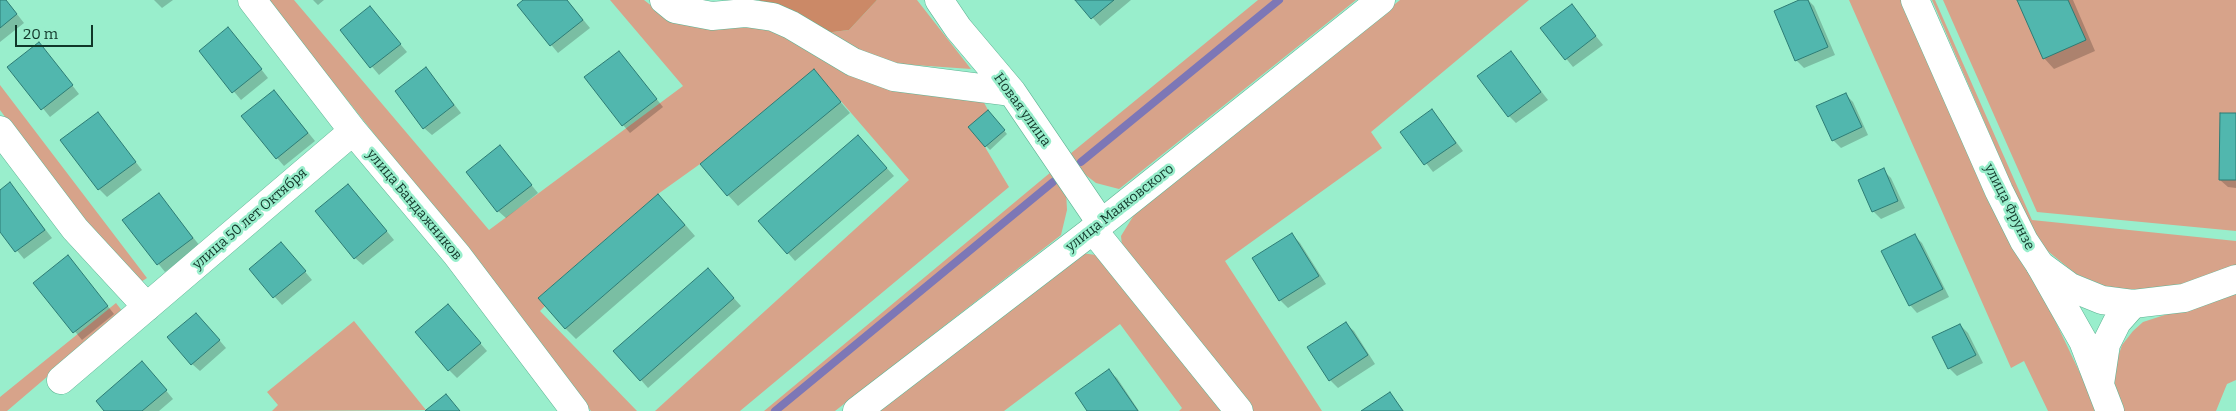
<!DOCTYPE html>
<html>
<head>
<meta charset="utf-8">
<style>
	body { margin:0 }
	#map { position:relative; width:2236px; height:411px; overflow:hidden; background:#9ec; font-family:Bitter,serif }
	canvas { display:block }
	.scale { position:absolute; left:15px; top:25px; width:78px; height:22px; box-sizing:border-box; border:2px solid #113629; border-top:0; padding-left:6px; font-size:15px; line-height:18px; white-space:nowrap; color:#113629; -webkit-text-stroke:4px #9ec; paint-order:stroke }
</style>
</head>
<body>
<div id="map">
<canvas width="2236" height="411"></canvas>
<div class="scale">20 m</div>
</div>
<script>
const ctx = document.querySelector('canvas').getContext('2d');
ctx.lineJoin = 'round';
function paint(path, color) { ctx.fillStyle = color; ctx.fill(path, 'evenodd'); }
const poly = rows => new Path2D(rows.map(r => 'M' + r).join(''));
function trace(path, color, width, dash) { ctx.strokeStyle = color; ctx.lineWidth = width; ctx.lineCap = dash ? 'butt' : 'round'; ctx.setLineDash(dash || []); ctx.stroke(path); }
function label(font, color, halo, rows, align = 'center') {
  ctx.font = font + ' Bitter,serif'; ctx.lineWidth = 5; ctx.setLineDash([]); ctx.textBaseline = 'middle'; ctx.strokeStyle = halo; ctx.fillStyle = color; for (const [text, x, y, turn = 0] of rows) {
    ctx.save(); ctx.translate(x, y); ctx.rotate((+turn || 0) * Math.PI / 180); ctx.textAlign = isNaN(turn) ? turn : align; if (halo) ctx.strokeText(text, 0, 0); ctx.fillText(text, 0, 0); ctx.restore();
  }
}
paint(poly([
	[268,0,294,0,489,230,683,86,610,0,644,0,671,21,765,23,982,99,988,110,985,147,1009,187,740,411,655,411,909,180,814,70,700,164,658,194,538,298,545,306,540,311,637,411,591,411,559,367],
	[877,0,917,0,971,69,900,64,861,52,824,33,849,30],
	[1258,0,1356,0,1119,189,1096,183,1083,173,1070,154],
	[1400,0,1529,0,1371,132,1382,148,1225,261,1322,411,1249,411,1123,255,1121,236,1137,210],
	[1849,0,1901,0,1988,201,2015,249,2032,272,2098,411,2048,411,2024,361,2011,368],
	[1932,0,1935,0,2032,220,2236,241,2236,265,2178,286,2140,291,2105,286,2076,274,2044,248,2027,221],
	[1943,0,2236,0,2236,231,2037,212],
	[0,85,147,278,136,285,83,223,0,110],
	[1051,172,1066,190,1067,210,1061,235,835,411,764,411],
	[1081,253,1096,255,1229,411,1179,411,1182,408,1120,324,1004,411,879,411],
	[2236,292,2236,380,2227,384,2216,411,2121,411,2114,387,2116,363,2122,345,2133,331,2143,322],
	[116,303,123,312,7,411,0,411,0,397],
	[354,321,426,410,272,411,278,405,267,392]
]), '#d7a38a');
paint(poly([
	[758,0,877,0,849,30,824,33,783,9]
]), '#cb8967');
paint(poly([
	[0,0,6,0,24,23,0,42],
	[154,0,173,0,162,8],
	[313,0,324,0,318,5],
	[524,0,567,0,590,28,558,53,518,5],
	[1077,0,1131,0,1100,26],
	[1803,0,1808,0,1814,6,1835,55,1804,68,1796,60],
	[2018,0,2073,0,2095,51,2054,69,2044,58],
	[1572,6,1603,45,1573,67,1542,29],
	[370,8,407,52,379,75,342,31],
	[236,37,268,78,241,100,200,51],
	[46,52,79,94,50,117,9,67],
	[619,52,663,107,630,133,623,125],
	[1511,53,1548,100,1516,123,1509,116],
	[426,68,461,113,432,135,424,128],
	[814,71,850,113,738,206,728,195],
	[1845,94,1853,102,1868,135,1841,148,1833,140],
	[281,99,315,141,284,166,277,158],
	[1432,110,1463,151,1433,172,1402,132],
	[98,114,142,170,107,197,99,189],
	[2236,114,2236,188,2228,187,2220,180],
	[992,116,1007,134,990,150,986,146],
	[858,136,894,176,795,261,760,221],
	[500,147,538,193,506,218,498,211],
	[1883,170,1891,178,1905,208,1881,219,1873,211],
	[10,184,52,238,24,259,0,230,0,192],
	[356,193,394,240,363,265,355,258],
	[159,195,200,246,165,272,124,221],
	[669,206,695,236,576,339,565,328],
	[1292,235,1300,243,1326,284,1288,308,1280,300],
	[1915,236,1922,243,1949,297,1917,313,1910,305],
	[288,251,312,280,282,305,250,269],
	[75,265,114,314,82,340,35,283],
	[715,277,741,306,648,388,641,380],
	[455,314,487,351,457,378,449,370],
	[204,322,226,348,200,371,192,364],
	[1346,324,1354,331,1375,364,1338,388,1330,380],
	[1960,325,1968,333,1983,363,1957,376,1949,368],
	[150,371,173,399,159,411,106,411],
	[1109,371,1117,378,1139,411,1089,411],
	[1390,394,1404,411,1363,411]
]), '#0003');
trace(poly([
	[1081,162,1279,0],
	[775,411,1053,182]
]), '#7d77b6', 8);
const building = poly([
	[0,0,6,0,17,14,0,28,0,0],
	[523,0,567,0,583,20,550,46,517,5,523,0],
	[1075,0,1114,0,1091,19,1075,0],
	[1799,0,1808,0,1828,47,1795,61,1774,11,1799,0],
	[2017,0,2068,0,2086,40,2043,59,2017,0],
	[1572,4,1596,36,1565,60,1540,28,1572,4],
	[370,6,401,44,370,68,340,30,370,6],
	[228,27,262,69,232,93,199,51,228,27],
	[39,42,73,85,41,110,7,67,39,42],
	[619,51,657,99,622,126,584,77,619,51],
	[1511,51,1541,92,1508,117,1477,76,1511,51],
	[426,67,454,105,423,129,395,91,426,67],
	[814,69,841,102,727,196,700,164,814,69],
	[274,90,308,133,276,159,241,116,274,90],
	[1846,93,1862,127,1832,141,1816,106,1846,93],
	[1432,109,1456,143,1424,165,1400,132,1432,109],
	[988,110,1005,130,985,147,968,127,988,110],
	[98,112,136,162,98,190,60,140,98,112],
	[2220,113,2236,113,2236,180,2219,180,2220,113],
	[858,135,887,168,787,254,758,221,858,135],
	[500,145,532,185,497,212,466,172,500,145],
	[1884,168,1898,201,1872,212,1858,180,1884,168],
	[10,182,45,230,15,252,0,232,0,190,10,182],
	[348,184,387,231,354,259,315,211,348,184],
	[159,193,193,238,157,265,122,220,159,193],
	[658,194,685,225,565,329,538,298,658,194],
	[1292,233,1319,276,1279,301,1252,258,1292,233],
	[1915,234,1943,289,1909,306,1881,251,1915,234],
	[281,242,306,271,273,298,249,269,281,242],
	[68,255,108,306,73,333,33,283,68,255],
	[708,268,734,298,640,381,613,351,708,268],
	[448,304,481,343,448,371,415,332,448,304],
	[196,313,220,340,191,365,167,337,196,313],
	[1346,322,1368,355,1329,381,1307,347,1346,322],
	[1960,324,1976,355,1948,369,1932,337,1960,324],
	[142,361,167,390,142,411,104,411,96,401,142,361],
	[1109,369,1138,411,1087,411,1075,393,1109,369],
	[1390,392,1403,411,1361,411,1390,392],
	[446,394,460,411,425,411,426,410,446,394]
]);
paint(building, '#51b7ae');
trace(building, '#2d7c75', 1);
const minor = poly([
	[252,0,353,131,457,255,575,411],
	[664,0,675,9,712,16,745,13,773,17,791,25,853,62,894,77,1012,92],
	[939,0,958,28,1012,92,1101,223],
	[0,130,75,229,147,307],
	[1093,230,1239,411],
	[2040,265,2083,341,2110,411],
	[61,380,353,131],
	[2100,384,2106,344,2117,322,2133,304]
]);
const major = poly([
	[1915,0,1999,191,2024,241,2040,265,2070,287,2102,300,2133,304,2184,298,2236,279],
	[857,411,1093,230,1381,0]
]);
trace(minor, '#5eb393', 29);
trace(major, '#5eb393', 29);
trace(minor, '#fff', 28);
trace(major, '#fff', 28);
label('14px', '#113629', '#9ec', [
	["Новая улица",1022,110,54],
	["улица Бандажников",414,205,50],
	["улица Фрунзе",2009,207,63],
	["улица Маяковского",1120,208,-38],
	["улица 50 лет Октября",250,219,-41]
]);
</script>
</body>
</html>
